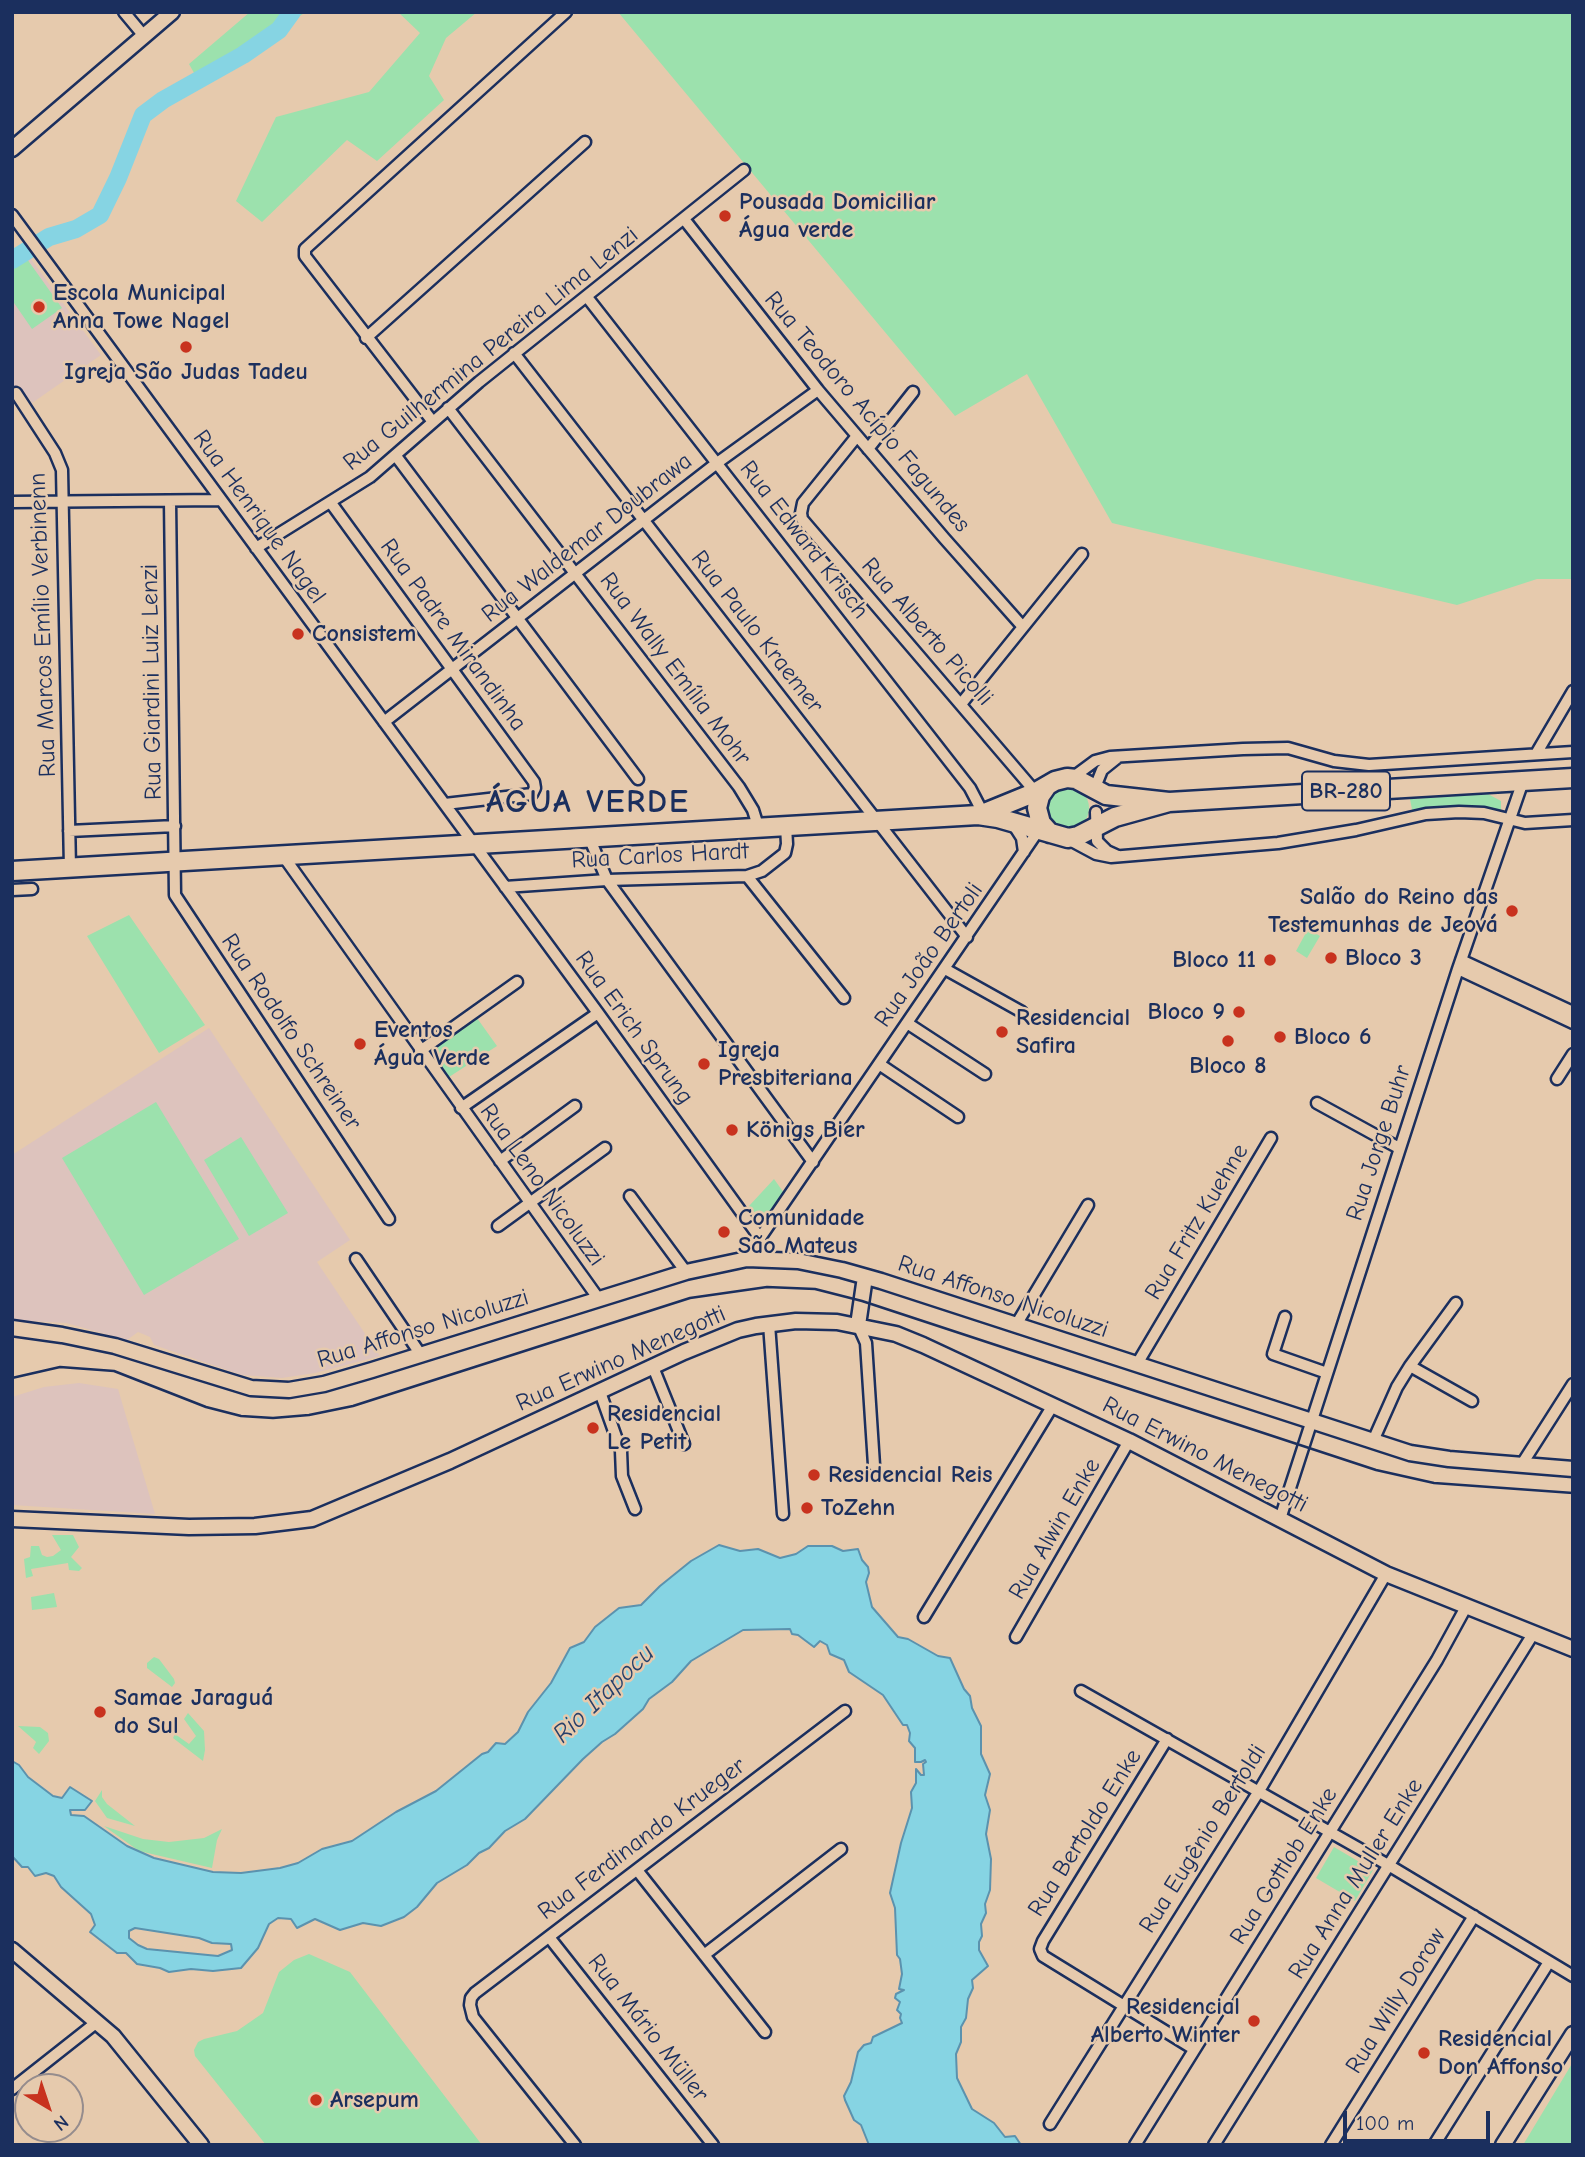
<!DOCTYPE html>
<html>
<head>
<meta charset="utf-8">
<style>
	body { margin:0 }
	#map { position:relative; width:1585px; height:2157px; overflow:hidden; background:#e6caad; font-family:"Comic Neue",sans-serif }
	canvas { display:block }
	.frame { position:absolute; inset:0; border:14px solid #1b2f5e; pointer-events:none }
	.north { position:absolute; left:14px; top:2073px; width:70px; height:70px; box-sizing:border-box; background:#e6caad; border:2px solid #958c8d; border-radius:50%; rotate:141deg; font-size:19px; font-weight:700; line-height:28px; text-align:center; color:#1b2f5e }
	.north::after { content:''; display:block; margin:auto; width:24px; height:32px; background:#c8321e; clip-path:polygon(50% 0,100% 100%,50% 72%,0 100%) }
	.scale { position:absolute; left:1343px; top:2111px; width:147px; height:32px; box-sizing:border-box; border:4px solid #1b2f5e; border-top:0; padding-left:9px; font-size:21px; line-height:24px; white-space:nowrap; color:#1b2f5e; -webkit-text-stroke:5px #e6caad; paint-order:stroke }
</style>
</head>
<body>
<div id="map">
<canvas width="1585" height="2157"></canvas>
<div class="frame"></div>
<div class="north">N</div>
<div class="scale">100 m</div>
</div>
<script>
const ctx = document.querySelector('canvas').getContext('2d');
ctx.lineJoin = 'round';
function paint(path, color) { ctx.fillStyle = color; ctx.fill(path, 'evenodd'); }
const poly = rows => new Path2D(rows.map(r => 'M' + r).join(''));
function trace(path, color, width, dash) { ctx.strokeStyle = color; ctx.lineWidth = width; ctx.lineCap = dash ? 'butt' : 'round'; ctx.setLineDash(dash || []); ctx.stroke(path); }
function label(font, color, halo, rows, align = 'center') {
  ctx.font = font + ' "Comic Neue",sans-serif'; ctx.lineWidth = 5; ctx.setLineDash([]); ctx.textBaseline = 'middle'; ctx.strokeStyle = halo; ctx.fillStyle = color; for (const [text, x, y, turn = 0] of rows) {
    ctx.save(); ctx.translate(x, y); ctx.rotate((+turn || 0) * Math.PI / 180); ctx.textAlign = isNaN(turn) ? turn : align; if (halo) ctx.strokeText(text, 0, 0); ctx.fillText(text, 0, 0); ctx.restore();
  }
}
paint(poly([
	[23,248,101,355,32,403,19,385,12,389,12,259],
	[209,1028,350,1240,317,1262,380,1356,315,1373,282,1378,242,1375,154,1345,150,1337,138,1332,127,1340,66,1323,13,1320,15,1236,12,1155],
	[79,1383,118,1389,155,1514,12,1505,12,1397,44,1387]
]), '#ddc3bd');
paint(poly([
	[250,12,306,12,198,80,189,64],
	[398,12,477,12,446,38,429,76,444,100,377,161,347,140,262,222,236,201,276,117,369,92,420,33],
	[618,12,1573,12,1573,579,1537,579,1457,605,1112,523,1027,374,955,416],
	[27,259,62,308,32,329,12,300,12,269],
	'1045 808a22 22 0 1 1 44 0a22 22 0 1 1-44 0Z',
	[1488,794,1501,801,1501,812,1490,810,1413,815,1410,799],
	[129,915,205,1025,159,1053,87,936],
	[1308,929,1320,936,1307,958,1296,951],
	[477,1018,497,1046,449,1077,430,1048],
	[156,1102,239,1239,144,1295,62,1158],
	[241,1137,288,1213,249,1236,204,1160],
	[774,1179,784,1193,767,1217,760,1219,749,1206],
	[52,1535,73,1535,79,1547,71,1557,82,1568,79,1571,69,1570,68,1563,31,1569,33,1576,26,1578,24,1559,30,1557,31,1546,39,1546,42,1555,47,1557,53,1556,61,1550],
	[54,1593,57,1607,32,1610,31,1597],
	[154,1657,159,1659,174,1679,175,1683,172,1687,147,1668,147,1663],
	[188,1713,204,1731,205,1750,203,1761,173,1738,175,1734,189,1744,196,1736,184,1719],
	[18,1726,40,1727,48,1733,49,1741,39,1754,33,1748,36,1742,34,1740],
	[102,1790,102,1797,107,1804,135,1826,107,1818,95,1801],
	[104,1826,143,1839,169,1842,204,1838,222,1829,217,1840,212,1868,139,1851],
	[1334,1847,1373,1870,1355,1901,1316,1878],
	[309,1954,350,1972,482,2145,266,2145,195,2056,194,2050,198,2042,204,2039,237,2031,263,2013,279,1972,294,1960],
	[1573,2062,1573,2145,1523,2145]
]), '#9ce1ad');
const water = poly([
	[719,1545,740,1551,758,1549,780,1558,796,1554,808,1546,832,1546,843,1551,858,1549,862,1560,868,1567,869,1573,866,1582,872,1607,898,1637,908,1639,938,1656,950,1658,964,1689,970,1696,972,1708,981,1726,981,1754,990,1774,985,1795,990,1810,986,1834,991,1859,990,1890,985,1904,986,1913,981,1924,982,1936,979,1942,979,1950,988,1966,972,1980,973,1988,968,1999,966,2018,961,2027,961,2042,956,2054,957,2078,972,2109,994,2123,1005,2137,1015,2136,1021,2145,869,2145,861,2125,854,2120,845,2100,844,2096,851,2082,858,2052,864,2045,871,2043,873,2037,902,2023,900,2018,901,2014,897,2010,900,2002,895,1998,896,1994,904,1990,899,1989,902,1974,900,1959,897,1955,895,1908,890,1893,901,1843,912,1808,911,1792,916,1783,916,1769,921,1775,924,1775,923,1764,926,1762,925,1760,921,1762,915,1762,915,1748,909,1741,910,1733,907,1725,903,1725,883,1695,849,1672,844,1660,830,1654,827,1645,820,1641,814,1647,798,1635,792,1634,790,1629,743,1630,691,1661,672,1682,649,1699,643,1709,615,1734,602,1742,583,1759,525,1819,505,1831,489,1848,479,1853,467,1865,437,1883,417,1907,404,1917,381,1926,363,1923,340,1930,315,1919,297,1928,291,1919,278,1918,269,1924,258,1948,241,1968,213,1971,191,1969,169,1972,160,1968,137,1964,126,1953,117,1953,90,1932,95,1925,91,1914,61,1887,54,1876,46,1873,35,1876,28,1867,22,1867,12,1856,12,1761,19,1765,28,1777,53,1796,62,1798,70,1787,92,1801,85,1810,70,1810,71,1815,84,1816,127,1846,154,1858,213,1872,241,1873,280,1868,298,1863,322,1849,352,1841,396,1812,436,1791,482,1754,488,1752,496,1743,505,1744,518,1732,528,1712,551,1683,570,1648,584,1642,595,1627,619,1608,641,1605,660,1586,691,1561,719,1545],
	[135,1928,199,1938,212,1943,231,1944,232,1950,218,1956,147,1949,138,1945,129,1938,129,1931,135,1928]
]);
paint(water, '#86d4e3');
trace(water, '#5b92ae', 2);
trace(poly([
	[12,260,49,237,76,229,100,215,118,178,143,115,163,100,243,55,279,30,292,12]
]), '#86d4e3', 18);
const street = poly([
	[124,12,144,36],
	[12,215,598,1013,760,1238],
	[684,219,818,390,944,538,1023,627],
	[587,297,970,788,983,813],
	[366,338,585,142],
	[514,353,967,937],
	[16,393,55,453,62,470,70,868],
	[448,408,739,787,753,810,758,826],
	[433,422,305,256,305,249,566,12],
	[857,436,803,503,801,513,802,519,1038,795],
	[868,449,913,392],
	[396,456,638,779],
	[170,501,175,895,389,1219],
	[12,502,220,500],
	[331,503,534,782,535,788,532,794,445,804],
	[256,548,370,477,479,382,744,170],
	[961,704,1082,554],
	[384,722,717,463,818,390],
	[1536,754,1573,691],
	[1072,778,1095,761,1110,757,1243,749,1288,748,1334,761,1369,765,1573,752],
	[1094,790,1102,770,1117,758],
	[1096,812,1097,841,1107,851,1118,856],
	[1013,824,1022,838,1024,852],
	[69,831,175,826],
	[589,837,607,880,813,1162],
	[1068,839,1096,854,1111,857,1278,843,1356,830,1426,814,1459,812,1484,813,1525,823,1573,820],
	[284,857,598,1298],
	[747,876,844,998],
	[505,887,607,880,747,876,762,871,785,853,787,844,786,826],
	[12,890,32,889],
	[1461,960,1573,1012],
	[945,969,1022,1012],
	[1458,969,1573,1023],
	[907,1023,985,1074],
	[420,1051,517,982],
	[879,1064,958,1117],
	[1557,1079,1573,1054],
	[1317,1103,1399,1148],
	[461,1108,598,1013],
	[500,1161,575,1106],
	[630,1196,686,1272],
	[498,1226,605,1148],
	[760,1258,760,1238,1040,828],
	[356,1259,421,1355],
	[1285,1317,1273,1354,1327,1373],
	[769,1324,783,1514],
	[858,1325,866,1343,874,1465],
	[1016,1325,1088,1205],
	[1137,1364,1271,1138],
	[1410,1366,1472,1401],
	[653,1367,684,1444],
	[600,1392,621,1451,622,1476,635,1509],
	[1373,1441,1397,1387,1410,1366,1456,1303],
	[1522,1464,1573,1384],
	[1280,1519,1458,969,1523,781],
	[924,1617,1053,1405],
	[1016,1637,1129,1441],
	[1081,1691,1390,1866,1573,1976],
	[1167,1739,1043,1941,1040,1949,1043,1956,1194,2049],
	[637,1870,765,2032],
	[549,1937,713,2145],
	[704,1955,841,1849],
	[12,2089,97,2022],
	[1050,2124,1259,1791,1386,1574],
	[575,2145,473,2017,470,2005,471,1998,475,1993,845,1711],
	[1135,2145,1437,1660,1466,1607],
	[1214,2145,1533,1634],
	[1331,2145,1474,1916],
	[1434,2145,1549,1962]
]);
const secondary = poly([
	[12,149,172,12],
	[858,1325,865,1277],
	[12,1328,62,1335,115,1346,251,1388,289,1390,324,1384,372,1370,686,1272,747,1259,798,1261,842,1270,881,1281,1410,1453,1449,1459,1573,1469],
	[12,1519,189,1527,255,1526,312,1519,450,1461,684,1352,738,1330,756,1326,796,1321,837,1322,896,1334,923,1345,1129,1441,1386,1574,1573,1649],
	[12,1950,113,2036,201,2145],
	[1503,2145,1573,2034]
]);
const highway = poly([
	[1047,786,1040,796,1037,808,1041,823,1050,833],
	[982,814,1036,792,1055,781,1067,778,1076,779,1106,795,1169,802,1573,778],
	[12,871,978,815,998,818,1068,838,1078,836,1115,817,1169,802]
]);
trace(street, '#1b2f5e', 15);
trace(secondary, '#1b2f5e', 19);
trace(highway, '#1b2f5e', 23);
trace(street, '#e6caad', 10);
trace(secondary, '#e6caad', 14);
trace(highway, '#e6caad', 18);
trace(poly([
	[12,1378,60,1367,114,1371,206,1407,241,1416,273,1418,309,1415,353,1406,690,1298,767,1287,815,1289,862,1301,1376,1470,1434,1483,1573,1493]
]), '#1b2f5e', 2.5);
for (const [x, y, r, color] of [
	[725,216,7,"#c8321e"],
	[39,307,7,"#c8321e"],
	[186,347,7,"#c8321e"],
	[298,634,7,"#c8321e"],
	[1512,911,7,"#c8321e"],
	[1331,958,7,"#c8321e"],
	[1270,960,7,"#c8321e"],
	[1239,1012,7,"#c8321e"],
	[1002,1032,7,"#c8321e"],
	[1280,1037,7,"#c8321e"],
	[1228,1041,7,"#c8321e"],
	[360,1044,7,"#c8321e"],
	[704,1064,7,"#c8321e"],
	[732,1130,7,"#c8321e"],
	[724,1232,7,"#c8321e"],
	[593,1428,7,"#c8321e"],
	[814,1475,7,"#c8321e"],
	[807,1508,7,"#c8321e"],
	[100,1712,7,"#c8321e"],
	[1254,2021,7,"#c8321e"],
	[1424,2053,7,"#c8321e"],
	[316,2100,7,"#c8321e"]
]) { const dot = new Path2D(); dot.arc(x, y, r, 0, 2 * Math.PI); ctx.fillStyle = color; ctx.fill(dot); trace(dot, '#e6caad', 2.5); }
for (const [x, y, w] of [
	[1346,791,88]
]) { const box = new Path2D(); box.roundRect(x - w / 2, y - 19.5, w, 39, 5); ctx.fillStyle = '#e6caad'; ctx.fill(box); trace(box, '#1b2f5e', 2); }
label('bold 23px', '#1b2f5e', null, [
	["BR-280",1346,791]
]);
label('bold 24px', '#1b2f5e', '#e6caad', [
	["Pousada Domiciliar",739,202],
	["Água verde",739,230],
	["Escola Municipal",53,293],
	["Anna Towe Nagel",53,321],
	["Igreja São Judas Tadeu",186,372,"center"],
	["Consistem",312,634],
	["Salão do Reino das",1498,897,"right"],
	["Testemunhas de Jeová",1498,925,"right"],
	["Bloco 3",1345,958],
	["Bloco 11",1256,960,"right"],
	["Bloco 9",1225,1012,"right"],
	["Residencial",1016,1018],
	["Safira",1016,1046],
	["Eventos",374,1030],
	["Água Verde",374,1058],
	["Bloco 6",1294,1037],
	["Igreja",718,1050],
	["Presbiteriana",718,1078],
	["Bloco 8",1228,1066,"center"],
	["Königs Bier",746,1130],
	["Comunidade",738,1218],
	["São Mateus",738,1246],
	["Residencial",607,1414],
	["Le Petit",607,1442],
	["Residencial Reis",828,1475],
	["ToZehn",821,1508],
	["Samae Jaraguá",114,1698],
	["do Sul",114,1726],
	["Residencial",1240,2007,"right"],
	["Alberto Winter",1240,2035,"right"],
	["Residencial",1438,2039],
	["Don Affonso",1438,2067],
	["Arsepum",330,2100]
], 'left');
label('24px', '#1b2f5e', '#e6caad', [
	["Rua Guilhermina Pereira Lima Lenzi",491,349,-39],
	["Rua Teodoro Acípio Fagundes",867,412,50],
	["Rua Henrique Nagel",259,517,54],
	["Rua Waldemar Doubrawa",587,538,-38],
	["Rua Edward Krisch",804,540,52],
	["Rua Marcos Emílio Verbinenn",43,625,-92],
	["Rua Paulo Kraemer",757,632,52],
	["Rua Alberto Picolli",927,632,49],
	["Rua Padre Mirandinha",453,635,54],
	["Rua Wally Emília Mohr",675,669,53],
	["Rua Giardini Luiz Lenzi",152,682,-91],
	["Rua Carlos Hardt",660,856,-3],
	["Rua João Bertoli",929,955,-55],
	["Rua Erich Sprung",634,1028,54],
	["Rua Rodolfo Schreiner",291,1032,56],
	["Rua Jorge Buhr",1379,1143,-72],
	["Rua Leno Nicoluzzi",542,1185,54],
	["Rua Fritz Kuehne",1197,1222,-59],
	["Rua Affonso Nicoluzzi",1003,1297,18],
	["Rua Affonso Nicoluzzi",423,1329,-17],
	["Rua Erwino Menegotti",621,1359,-24],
	["Rua Erwino Menegotti",1205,1455,27],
	["Rua Alwin Enke",1055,1529,-60],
	["Rua Bertoldo Enke",1085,1833,-58],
	["Rua Ferdinando Krueger",642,1839,-37],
	["Rua Eugênio Bertoldi",1203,1839,-58],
	["Rua Gottlob Enke",1284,1866,-58],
	["Rua Anna Muller Enke",1356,1879,-58],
	["Rua Willy Dorow",1396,2001,-58],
	["Rua Mário Müller",648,2028,52]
]);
label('italic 26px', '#26406b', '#e6caad', [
	["Rio Itapocu",604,1694,-44]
]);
ctx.letterSpacing = '2px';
label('bold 32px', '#1b2f5e', '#e6caad', [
	["ÁGUA VERDE",588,803]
]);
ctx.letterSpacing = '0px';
</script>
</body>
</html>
